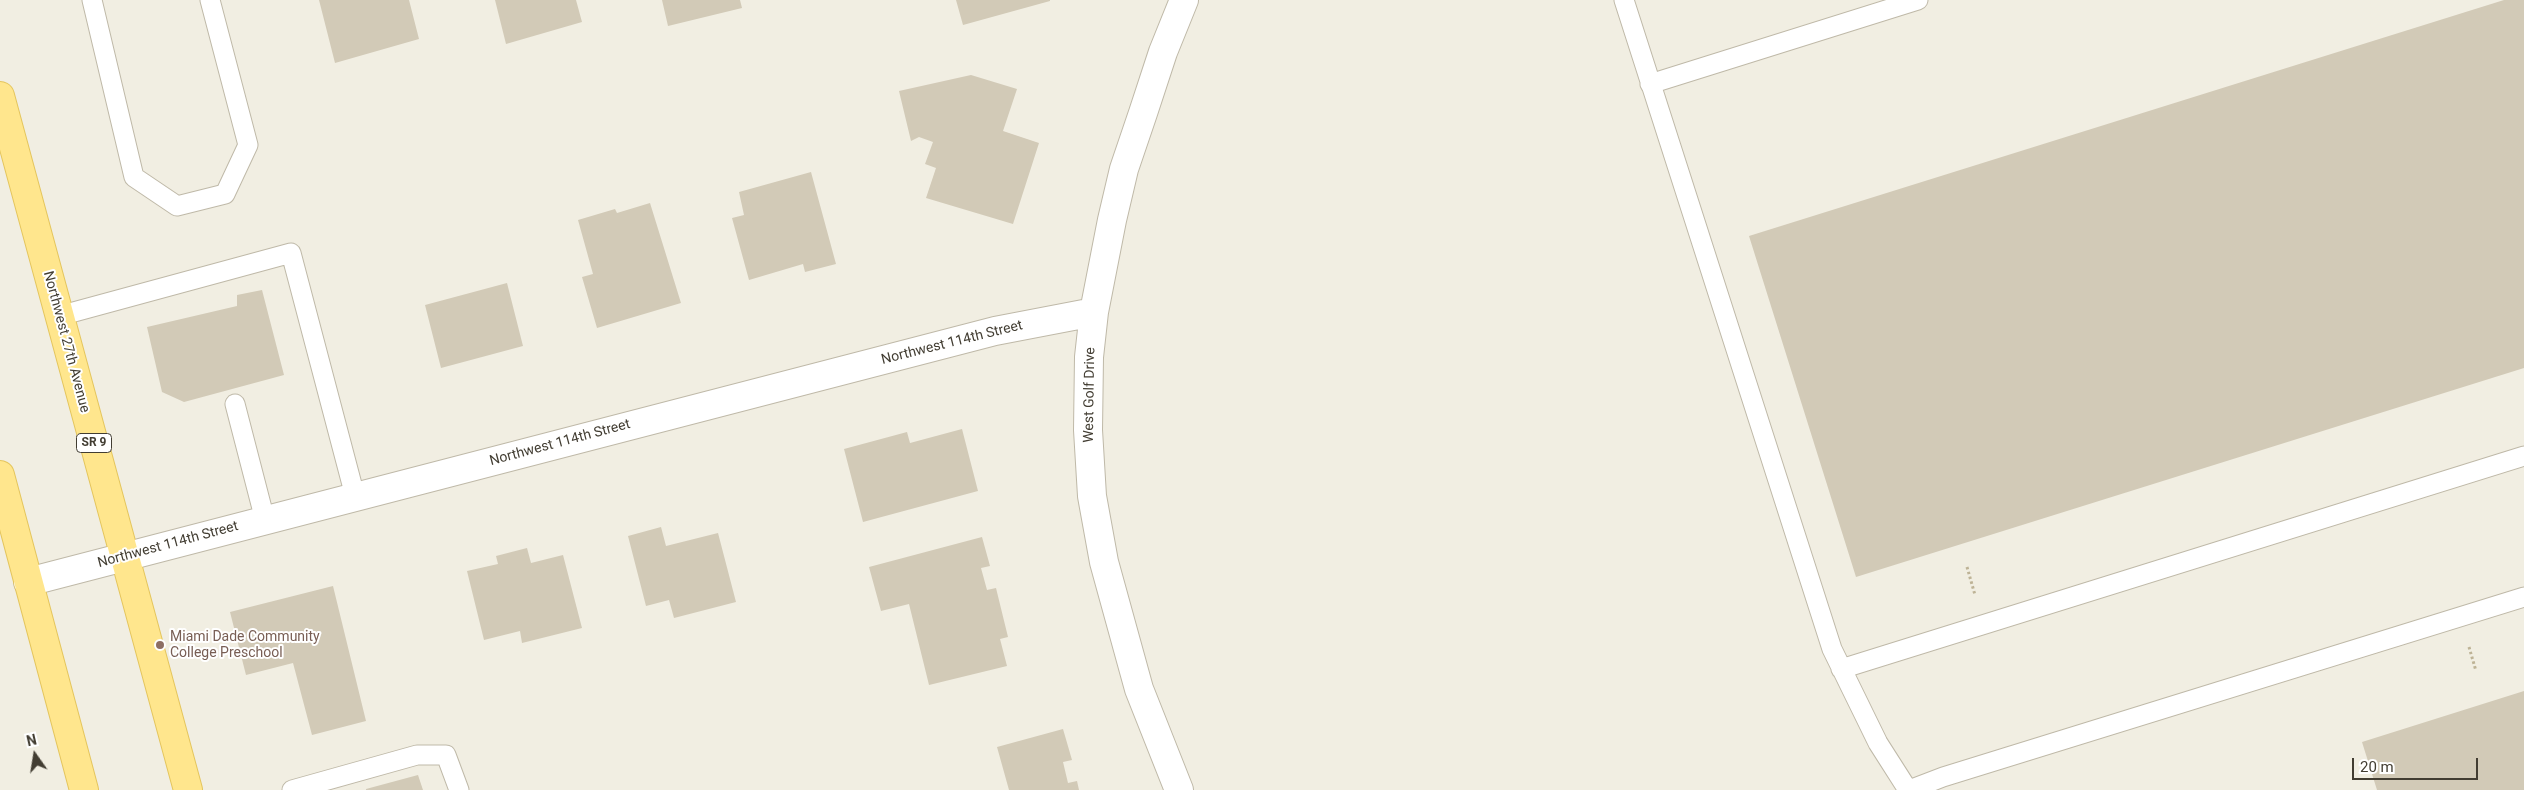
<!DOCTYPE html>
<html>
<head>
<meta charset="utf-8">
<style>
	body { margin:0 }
	#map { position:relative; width:2524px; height:790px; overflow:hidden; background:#f1eee2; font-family:Roboto,sans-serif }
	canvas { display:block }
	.north { position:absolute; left:10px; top:730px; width:50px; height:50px; -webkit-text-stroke:4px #fff; paint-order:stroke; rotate:347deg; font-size:14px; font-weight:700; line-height:20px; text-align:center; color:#423d32 }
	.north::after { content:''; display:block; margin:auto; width:18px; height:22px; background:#423d32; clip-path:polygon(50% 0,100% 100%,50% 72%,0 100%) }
	.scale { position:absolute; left:2352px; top:758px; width:126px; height:22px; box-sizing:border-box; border:2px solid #423d32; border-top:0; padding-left:6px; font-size:15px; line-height:18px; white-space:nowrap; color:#423d32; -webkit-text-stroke:4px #fff; paint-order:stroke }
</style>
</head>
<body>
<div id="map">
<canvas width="2524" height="790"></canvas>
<div class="north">N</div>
<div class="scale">20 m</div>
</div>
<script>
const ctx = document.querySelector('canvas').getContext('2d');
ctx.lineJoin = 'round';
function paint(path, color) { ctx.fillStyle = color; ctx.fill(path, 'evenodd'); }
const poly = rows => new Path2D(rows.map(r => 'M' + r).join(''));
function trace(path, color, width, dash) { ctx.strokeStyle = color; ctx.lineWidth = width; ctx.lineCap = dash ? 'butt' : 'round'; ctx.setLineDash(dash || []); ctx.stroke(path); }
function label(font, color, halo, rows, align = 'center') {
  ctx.font = font + ' Roboto,sans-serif'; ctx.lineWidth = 4; ctx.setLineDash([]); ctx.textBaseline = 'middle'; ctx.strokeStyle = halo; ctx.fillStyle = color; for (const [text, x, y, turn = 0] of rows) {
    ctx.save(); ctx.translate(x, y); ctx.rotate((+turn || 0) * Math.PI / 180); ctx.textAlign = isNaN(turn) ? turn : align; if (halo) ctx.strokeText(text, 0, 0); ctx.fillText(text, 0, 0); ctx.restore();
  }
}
paint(poly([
	[319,0,409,0,419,39,335,63],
	[495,0,576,0,582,22,506,44],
	[662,0,740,0,742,8,668,26],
	[956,0,1050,0,1050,1,963,25],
	[2504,0,2524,0,2524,368,1856,577,1749,236],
	[971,75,1017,89,1003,131,1039,143,1013,224,926,198,936,168,925,164,933,142,919,137,911,141,899,91],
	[811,172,836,264,805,272,803,264,749,280,732,218,744,215,739,192],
	[650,203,681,303,597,328,582,277,593,274,578,220,615,209,617,213],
	[507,283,523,346,441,368,425,305],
	[262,290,284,375,184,402,162,392,147,327,237,306,237,295],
	[962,429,978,491,863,522,844,449,907,432,910,443],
	[661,527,666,546,718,533,736,602,674,618,669,600,646,606,628,536],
	[982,537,990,566,981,568,987,590,996,588,1008,637,1000,639,1007,666,929,685,909,604,881,611,869,567],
	[527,548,531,563,563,555,582,628,522,643,520,631,484,640,467,571,498,564,496,556],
	[333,586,366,721,312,735,293,663,246,675,230,612],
	[2524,691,2524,790,2377,790,2362,742],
	[1063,729,1072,760,1063,762,1068,783,1077,781,1079,790,1009,790,997,747],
	[418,775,423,790,366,790,366,789]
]), '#d2cab7');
const service = poly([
	[92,0,134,177,177,206,225,194,248,145,210,0],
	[1624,0,1832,649,1878,743,1908,790],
	[1650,84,1918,0],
	[59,316,291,253,355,496],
	[235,404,265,520],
	[1841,669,2524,456],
	[292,790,417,755,446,755,459,790],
	[1909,790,1943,777,2524,597]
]);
const minor = poly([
	[28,582,995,331,1094,312],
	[1179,790,1139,689,1104,562,1092,496,1088,430,1089,357,1094,312,1112,220,1124,169,1143,113,1163,52,1184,0]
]);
const primary = poly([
	[0,96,188,790],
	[0,475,84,790]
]);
trace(service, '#bfb9a8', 21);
trace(minor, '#bfb9a8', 30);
trace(primary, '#e4c55d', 30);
trace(poly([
	[1967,567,1975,595],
	[2469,647,2476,671]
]), '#beb396', 3, [2.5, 2.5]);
trace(service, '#fff', 19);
trace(minor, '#fff', 28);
trace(primary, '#ffe68d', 28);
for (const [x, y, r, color] of [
	[160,645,5,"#8d6e63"]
]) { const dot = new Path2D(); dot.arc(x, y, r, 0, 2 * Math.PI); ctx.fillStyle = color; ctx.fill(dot); trace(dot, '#fff', 2); }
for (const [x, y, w] of [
	[94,443,35]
]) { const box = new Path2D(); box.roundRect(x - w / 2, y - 9.5, w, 19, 4); ctx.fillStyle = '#fff'; ctx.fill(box); trace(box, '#423d32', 1); }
label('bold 12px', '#423d32', null, [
	["SR 9",94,443]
]);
label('14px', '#423d32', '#fff', [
	["Northwest 27th Avenue",66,342,75],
	["Northwest 114th Street",952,343,-14],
	["West Golf Drive",1090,395,-89],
	["Northwest 114th Street",560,443,-15],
	["Northwest 114th Street",168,545,-15]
]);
label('14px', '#785e54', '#fff', [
	["Miami Dade Community",170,637],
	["College Preschool",170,653]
], 'left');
</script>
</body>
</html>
